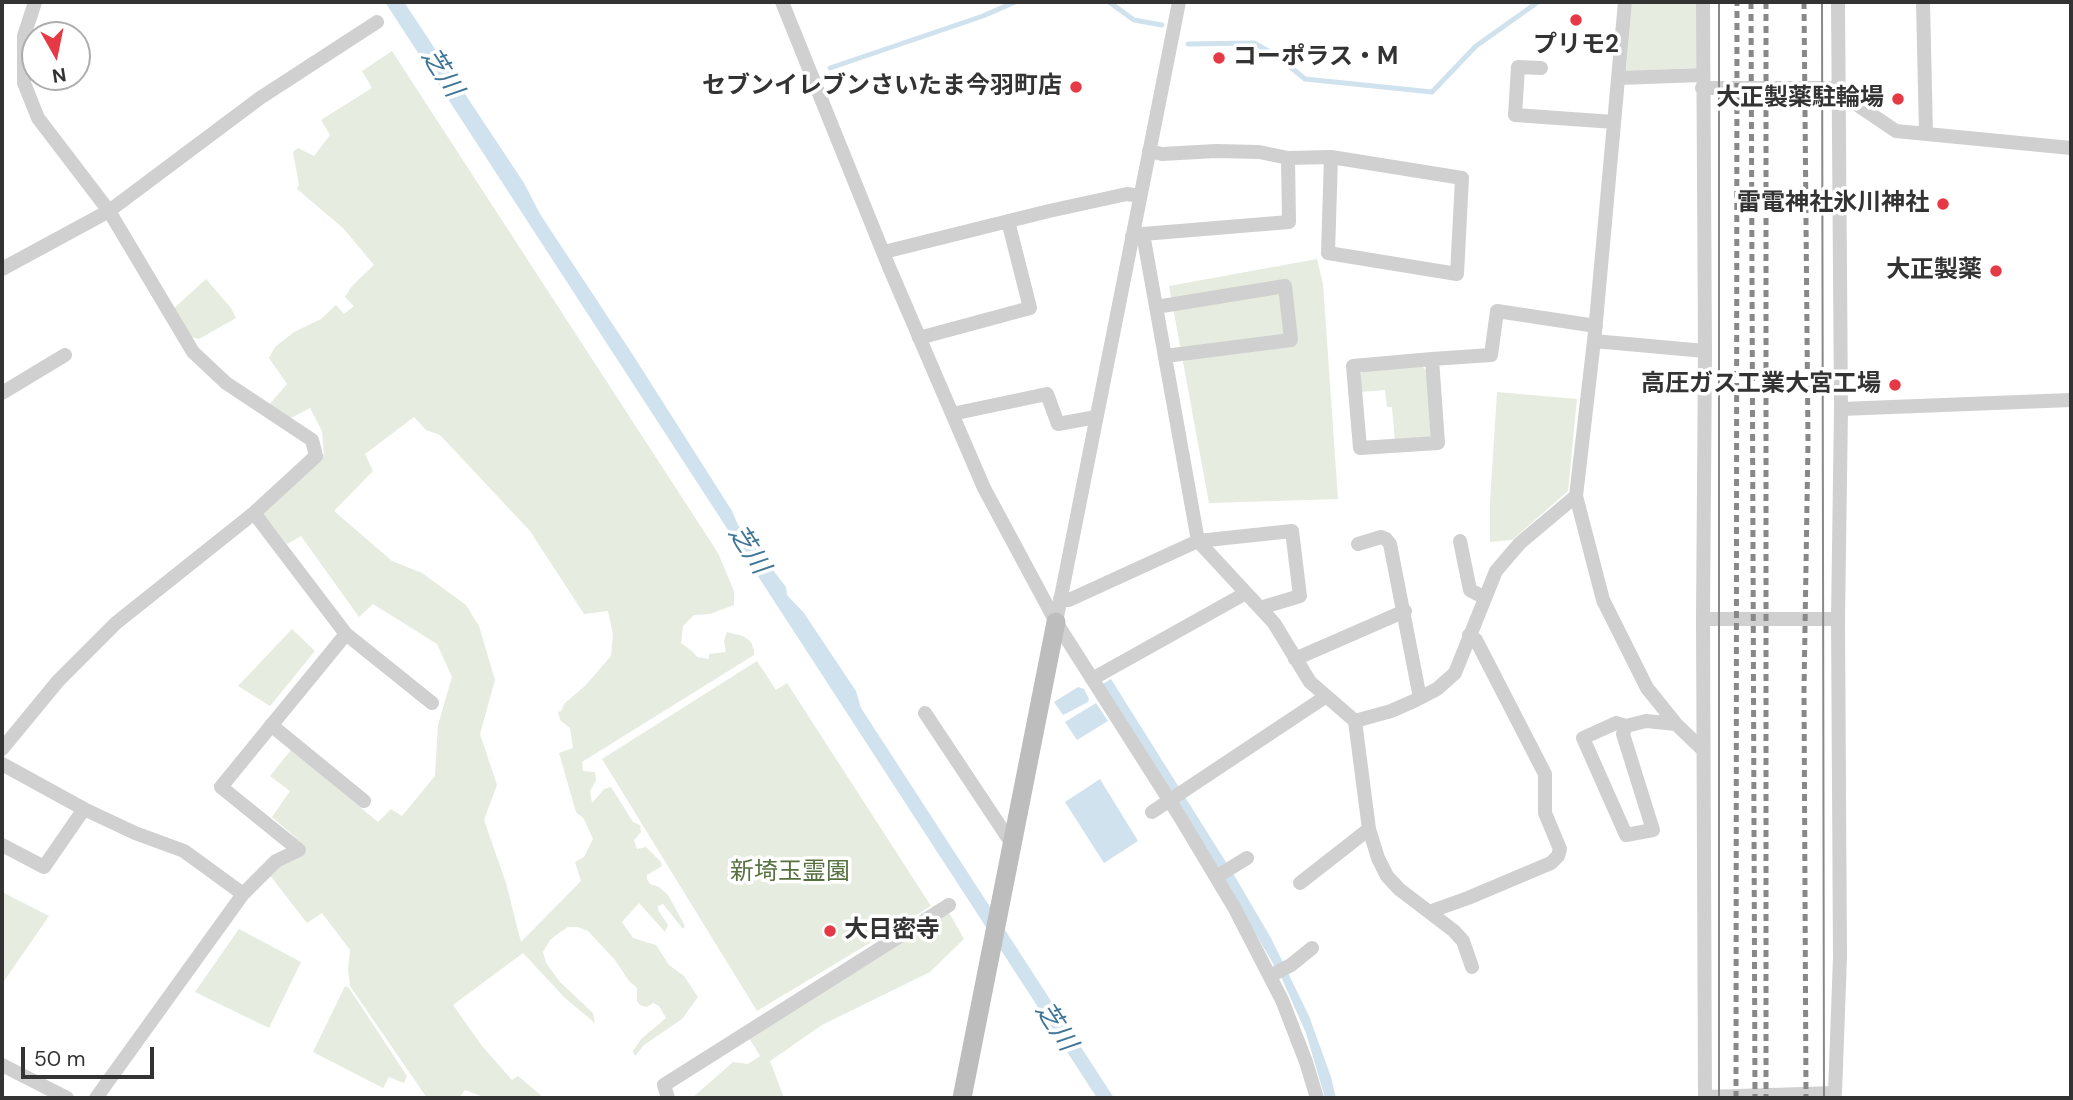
<!DOCTYPE html>
<html>
<head>
<meta charset="utf-8">
<style>
	body { margin:0 }
	#map { position:relative; width:2073px; height:1100px; overflow:hidden; background:#fff; font-family:"DM Sans",sans-serif }
	canvas { display:block }
	.frame { position:absolute; inset:0; border:4px solid #333; pointer-events:none }
	.north { position:absolute; left:21px; top:21px; width:70px; height:70px; box-sizing:border-box; background:#fff; border:2px solid #adadad; border-radius:50%; rotate:171deg; font-size:19px; font-weight:700; line-height:28px; text-align:center; color:#333 }
	.north::after { content:''; display:block; margin:auto; width:24px; height:32px; background:#e63946; clip-path:polygon(50% 0,100% 100%,50% 72%,0 100%) }
	.scale { position:absolute; left:21px; top:1047px; width:133px; height:32px; box-sizing:border-box; border:4px solid #333; border-top:0; padding-left:9px; font-size:21px; line-height:24px; white-space:nowrap; color:#333; -webkit-text-stroke:5px #fff; paint-order:stroke }
</style>
</head>
<body>
<div id="map">
<canvas width="2073" height="1100"></canvas>
<div class="frame"></div>
<div class="north">N</div>
<div class="scale">50 m</div>
</div>
<script>
const ctx = document.querySelector('canvas').getContext('2d');
ctx.lineJoin = 'round';
function paint(path, color) { ctx.fillStyle = color; ctx.fill(path, 'evenodd'); }
const poly = rows => new Path2D(rows.map(r => 'M' + r).join(''));
function trace(path, color, width, dash) { ctx.strokeStyle = color; ctx.lineWidth = width; ctx.lineCap = dash ? 'butt' : 'round'; ctx.setLineDash(dash || []); ctx.stroke(path); }
function label(font, color, halo, rows, align = 'center') {
  ctx.font = font + ' "DM Sans","Noto Sans JP",sans-serif'; ctx.lineWidth = 7; ctx.setLineDash([]); ctx.textBaseline = 'middle'; ctx.strokeStyle = halo; ctx.fillStyle = color; for (const [text, x, y, turn = 0] of rows) {
    ctx.save(); ctx.translate(x, y); ctx.rotate((+turn || 0) * Math.PI / 180); ctx.textAlign = isNaN(turn) ? turn : align; if (halo) ctx.strokeText(text, 0, 0); ctx.fillText(text, 0, 0); ctx.restore();
  }
}
paint(poly([
	[1632,2,1698,2,1697,68,1626,71],
	[392,51,718,553,734,591,734,605,710,614,694,615,683,626,681,643,693,652,697,657,709,659,709,654,726,652,724,641,727,632,743,636,751,642,754,650,754,655,582,762,583,771,595,772,596,781,590,791,592,803,604,789,611,787,633,822,640,825,641,832,634,840,637,849,646,847,661,862,662,866,647,875,647,879,650,884,659,887,668,895,685,926,683,929,663,904,658,906,658,910,668,925,665,932,639,903,622,922,633,938,656,945,669,965,684,976,698,997,682,1019,644,1045,635,1056,633,1051,641,1039,666,1018,659,1006,653,1003,647,1007,640,1005,637,1001,637,988,629,981,615,960,588,931,578,927,568,927,559,933,550,940,543,952,546,963,560,982,593,1013,595,1023,565,998,523,953,453,1005,482,1046,512,1080,518,1076,544,1098,486,1098,465,1090,459,1098,427,1098,350,986,348,969,350,950,322,913,307,923,268,873,300,854,304,845,272,817,290,791,270,776,291,750,378,822,391,809,402,816,435,776,438,725,452,677,437,644,373,604,359,617,301,536,287,544,261,512,324,454,322,431,310,408,289,419,268,406,287,384,269,358,275,347,294,332,321,319,336,305,344,314,354,306,345,297,352,286,374,265,343,228,297,189,299,185,293,152,298,148,314,156,330,135,321,120,372,88,362,71],
	[414,417,426,430,440,435,530,531,584,614,608,611,613,635,611,656,586,685,564,704,561,711,558,712,560,720,570,728,573,748,559,753,576,812,584,819,593,839,584,857,575,862,581,881,521,942,506,883,484,820,497,785,480,734,495,680,479,626,466,605,422,573,392,561,334,511,373,471,365,454],
	[1317,259,1323,284,1338,499,1209,503,1169,286],
	[206,279,231,308,236,318,199,339,187,336,171,311],
	[1422,366,1426,370,1432,434,1427,440,1395,442,1392,407,1387,407,1385,390,1361,392,1360,375,1364,370],
	[1497,392,1577,399,1568,491,1512,540,1490,542,1490,502],
	[292,629,315,651,270,706,238,686],
	[757,661,776,690,787,683,931,906,757,1011,602,759],
	[2,892,49,916,2,984],
	[947,909,964,939,930,972,822,1025,770,1061,784,1098,692,1098,733,1062,748,1064,760,1056,748,1036],
	[239,929,301,962,269,1028,195,992],
	[345,986,349,988,407,1076,404,1083,389,1077,383,1088,313,1052]
]), '#e6ecdf');
paint(poly([
	[385,2,404,2,524,183,540,214,633,355,732,511,738,525,786,587,787,595,804,613,856,691,861,708,1114,1098,1097,1098],
	[1111,679,1234,875,1271,938,1309,1016,1331,1077,1336,1098,1325,1098,1306,1033,1282,979,1223,878,1103,684],
	[1078,687,1084,689,1089,699,1088,702,1063,715,1054,702],
	[1096,703,1108,721,1077,740,1065,722],
	[1100,779,1138,841,1104,863,1065,802]
]), '#cfe2ee');
trace(poly([
	[1109,2,1134,20,1162,25],
	[1188,44,1254,43,1277,56,1305,79,1432,92,1476,46,1538,2],
	[830,68,983,16,1015,2]
]), '#cfe2ee', 5);
trace(poly([
	[782,2,889,267,984,488,1056,622,1180,817,1235,909,1282,1000,1306,1062,1317,1098],
	[1625,2,1595,332,1576,496,1603,600,1647,688,1676,724,1703,750],
	[1703,2,1705,351,1703,619,1705,1098],
	[1923,2,1926,134],
	[1541,68,1518,67,1515,115,1614,122],
	[1619,78,1702,75],
	[1702,88,1837,88],
	[1838,92,1896,131,2071,148],
	[1288,158,1331,157,1462,178,1457,274,1328,253,1331,157],
	[1143,234,1289,222,1288,158,1259,152,1216,151,1162,154,1149,151],
	[1132,236,1143,234,1198,541,1274,623,1310,682,1355,721,1391,711,1414,701,1437,689,1455,673,1496,571,1520,543,1576,496],
	[884,252,1049,211,1127,194,1140,196],
	[2,269,109,211,260,98,377,22],
	[1156,307,1285,286,1291,340,1165,356],
	[919,338,1030,308,1008,221],
	[1594,341,1705,351],
	[1432,359,1438,443,1360,448,1353,366,1432,359,1491,355,1497,311,1596,326],
	[2,393,65,355],
	[1841,409,2071,400],
	[952,414,1047,394,1058,424,1096,417],
	[1460,541,1470,590,1485,598],
	[1358,544,1381,537,1386,539,1390,544,1420,698],
	[1060,599,1069,600,1198,541,1292,531,1300,596,1260,608],
	[1703,619,1838,619],
	[1056,622,1179,2],
	[346,634,432,703],
	[1295,659,1405,611],
	[1092,679,1246,593],
	[925,713,1012,844],
	[1355,721,1369,829,1378,858,1387,876,1399,889,1454,931,1463,941,1472,967],
	[271,725,364,801],
	[1626,726,1616,723,1583,738,1626,835,1653,830,1623,734,1626,726,1646,721,1676,724],
	[2,749,58,681,116,623,254,513,316,456,312,440,226,383,193,352,109,211,38,118,24,83,24,36,35,2],
	[2,764,84,809,135,833,184,851,243,894,96,1098],
	[1152,812,1325,697],
	[2,845,44,867,84,809],
	[1216,877,1247,858],
	[1300,883,1369,829],
	[243,894,276,861,299,850,221,787,346,634,254,513],
	[1429,912,1468,898,1551,863,1558,856,1560,849,1545,813,1545,774,1476,640,1469,635],
	[1270,976,1291,965,1312,948],
	[2,1065,67,1098],
	[1705,1097,1835,1093,1840,957,1838,619,1841,409,1838,2],
	[668,1098,664,1085,949,905]
]), '#d0d0d0', 14);
trace(poly([
	[962,1098,1056,622]
]), '#bdbdbd', 19);
trace(poly([
	[1719,2,1719,1098],
	[1822,2,1824,1098]
]), '#888', 2);
trace(poly([
	[1751,2,1755,1098],
	[1766,2,1766,1098],
	[1804,2,1808,442,1804,690,1806,1098],
	[1736,1098,1737,2]
]), '#888', 5, [7, 5]);
for (const [x, y, r, color] of [
	[1576,20,7,"#e63946"],
	[1219,58,7,"#e63946"],
	[1076,87,7,"#e63946"],
	[1898,99,7,"#e63946"],
	[1943,204,7,"#e63946"],
	[1996,271,7,"#e63946"],
	[1895,385,7,"#e63946"],
	[830,931,7,"#e63946"]
]) { const dot = new Path2D(); dot.arc(x, y, r, 0, 2 * Math.PI); ctx.fillStyle = color; ctx.fill(dot); trace(dot, '#fff', 2.5); }
label('bold 24px', '#333', '#fff', [
	["プリモ2",1576,46,"center"],
	["コーポラス・M",1233,58,"left"],
	["セブンイレブンさいたま今羽町店",1062,87],
	["大正製薬駐輪場",1884,99],
	["雷電神社氷川神社",1929,204],
	["大正製薬",1982,271],
	["高圧ガス工業大宮工場",1881,385],
	["大日密寺",844,931,"left"]
], 'right');
label('24px', '#56703f', '#fff', [
	["新埼玉霊園",790,873]
]);
label('italic 26px', '#3f7597', '#fff', [
	["芝川",441,73,57],
	["芝川",748,550,57],
	["芝川",1055,1027,57]
]);
</script>
</body>
</html>
